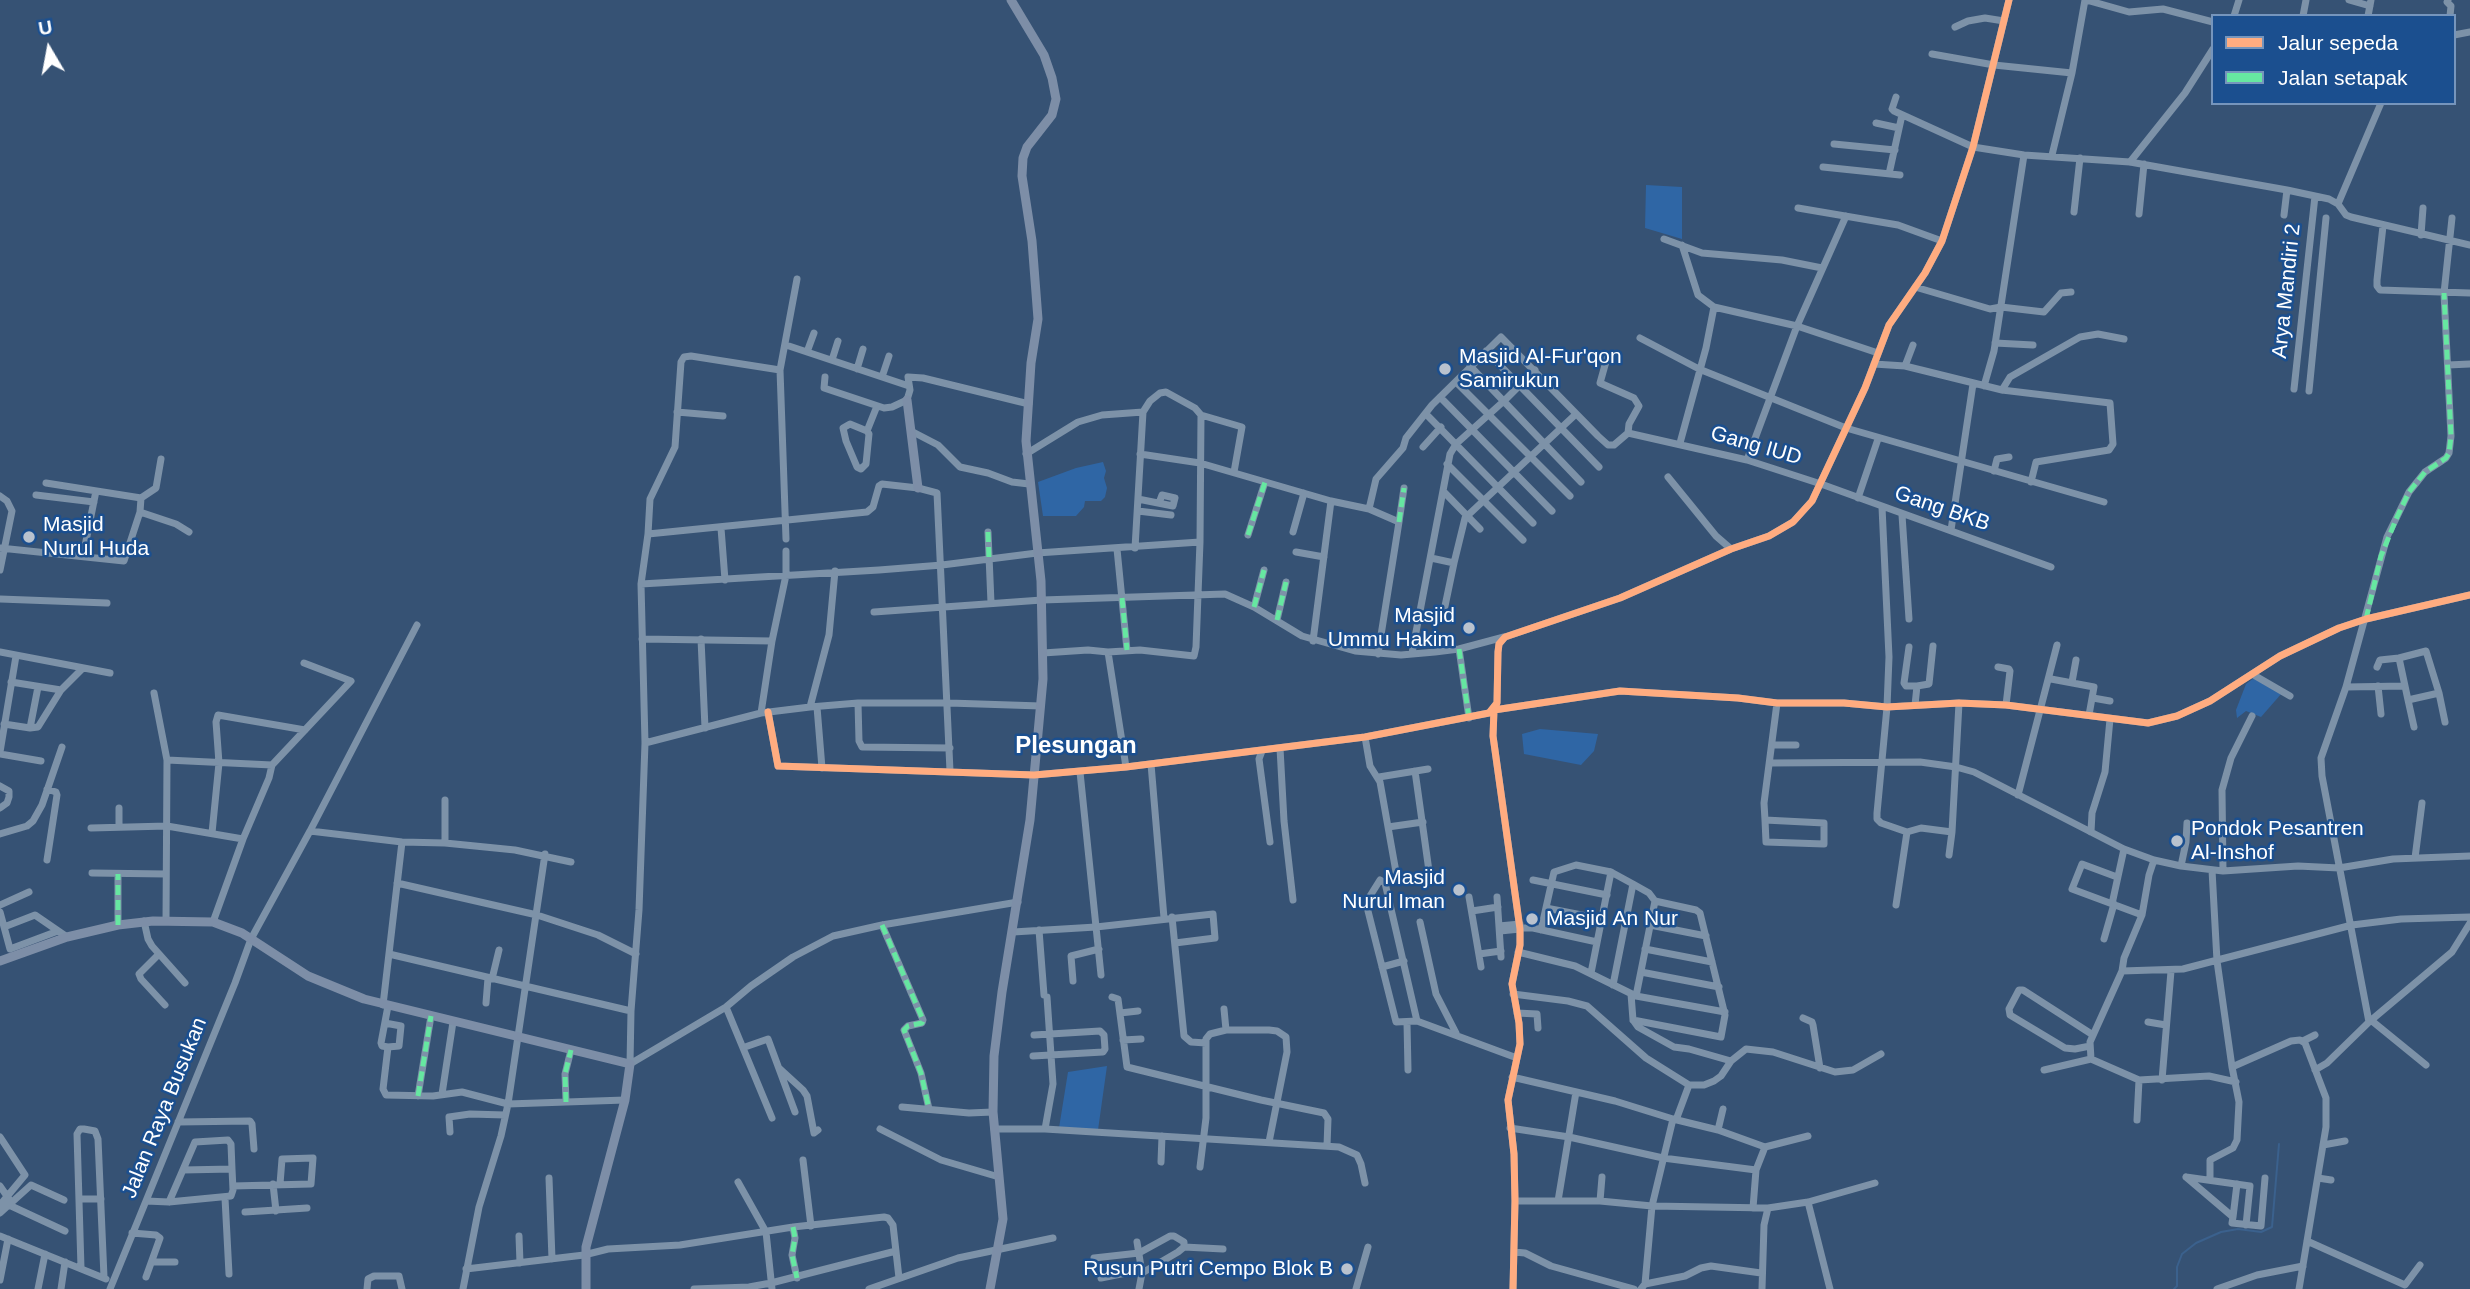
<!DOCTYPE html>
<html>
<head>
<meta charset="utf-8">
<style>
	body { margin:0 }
	#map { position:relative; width:2470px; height:1289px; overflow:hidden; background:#365274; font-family:Helvetica,sans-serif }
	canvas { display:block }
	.legend { position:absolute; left:2211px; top:14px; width:245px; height:91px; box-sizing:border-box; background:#1b4f8f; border:2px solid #7695bc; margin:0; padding:9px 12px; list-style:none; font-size:21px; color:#fff }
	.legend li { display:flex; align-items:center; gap:14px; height:35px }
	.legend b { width:35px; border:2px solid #7695bc }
	.north { position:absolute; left:14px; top:14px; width:70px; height:70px; -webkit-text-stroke:5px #1b4f8f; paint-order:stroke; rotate:350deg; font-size:19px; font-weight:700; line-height:28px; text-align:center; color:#fff }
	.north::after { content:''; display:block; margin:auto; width:24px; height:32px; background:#fff; clip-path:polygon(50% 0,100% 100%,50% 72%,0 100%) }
</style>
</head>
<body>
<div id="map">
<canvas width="2470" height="1289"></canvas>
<ul class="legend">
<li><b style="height:9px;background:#ffac80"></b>Jalur sepeda</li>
<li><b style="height:9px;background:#66e7a1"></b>Jalan setapak</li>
</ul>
<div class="north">U</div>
</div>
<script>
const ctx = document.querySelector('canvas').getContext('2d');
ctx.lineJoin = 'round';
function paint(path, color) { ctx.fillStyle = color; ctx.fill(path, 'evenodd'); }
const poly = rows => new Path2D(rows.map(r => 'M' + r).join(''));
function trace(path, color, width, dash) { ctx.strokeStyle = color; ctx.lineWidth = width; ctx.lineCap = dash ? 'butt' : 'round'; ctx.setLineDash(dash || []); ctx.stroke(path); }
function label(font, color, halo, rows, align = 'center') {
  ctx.font = font + ' Helvetica,sans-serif'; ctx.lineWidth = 5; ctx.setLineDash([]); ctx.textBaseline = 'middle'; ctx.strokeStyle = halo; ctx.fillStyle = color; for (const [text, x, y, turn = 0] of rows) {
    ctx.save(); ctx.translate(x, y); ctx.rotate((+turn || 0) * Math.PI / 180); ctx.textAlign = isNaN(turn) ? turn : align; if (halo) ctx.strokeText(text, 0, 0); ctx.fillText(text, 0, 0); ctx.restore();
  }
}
paint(poly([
	[1646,185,1682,187,1682,239,1645,228],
	[1103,462,1106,471,1104,478,1107,488,1105,497,1101,501,1085,501,1084,507,1076,516,1043,516,1038,482,1076,468],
	[2254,678,2282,693,2261,717,2246,711,2237,718,2236,710,2246,684],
	[1540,729,1598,734,1594,751,1581,765,1524,754,1522,734],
	[1107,1066,1098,1130,1059,1128,1068,1072]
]), '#2f66a5');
trace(poly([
	[2174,1289,2177,1286,2177,1267,2182,1254,2196,1243,2221,1232,2238,1229,2261,1232,2272,1227,2279,1144]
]), '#3b618d', 2);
trace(poly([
	[2086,0,2129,12,2163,9,2213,22],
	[2349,0,2370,6],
	[2448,0,2447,2,2451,6,2450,16],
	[2234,16,2239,0],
	[2303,16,2306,0],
	[2368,16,2371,0],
	[1955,27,1968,21,1985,18,2004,21],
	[2454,35,2470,32],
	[1932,54,1994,65,2072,73,2052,155],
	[2072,73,2085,0],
	[1896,97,1892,109,1894,111,1973,147,2024,155,2130,162,2287,190,2329,199,2338,204,2346,215,2351,217,2470,245],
	[1876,123,1899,128],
	[1834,144,1895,150],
	[2130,162,2185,93,2213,49],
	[1823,167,1900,175],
	[1889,174,1902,115],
	[2338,204,2381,103],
	[1798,208,1898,225,1942,241],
	[2074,212,2080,158],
	[2139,214,2144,164],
	[2284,215,2287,190],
	[2383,226,2377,280,2377,286,2380,290,2470,293],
	[2421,235,2423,208],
	[1664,239,1702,253,1782,260,1822,268],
	[1915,287,1990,309,2001,307,2044,312,2061,293,2071,292],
	[1714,307,1797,326,1878,353],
	[1640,338,1699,369,1846,428,2104,502],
	[1995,343,2033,345],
	[789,346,909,386],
	[1486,351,1599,467],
	[807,352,814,333],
	[832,360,838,341],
	[1874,364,1905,366,2002,390,2110,403,2113,444,2109,450,2036,462,2031,482],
	[2448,365,2470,364],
	[1470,366,1581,482],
	[1905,366,1913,345],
	[857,369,863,349],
	[780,370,691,356,684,357,681,362,675,447,650,499,648,534,641,584,645,743,639,910,631,1011,630,1064,726,1007,751,986,793,957,833,936,882,925,1018,902],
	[825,377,824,388,884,408,892,407,907,400,910,390,908,377,923,378,1029,404],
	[882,377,889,356],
	[1456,382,1570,496],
	[1984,386,1994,351,2024,155],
	[2294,389,2315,196],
	[2002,390,2010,377,2080,337,2098,334,2124,339],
	[2309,391,2326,218],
	[1440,397,1552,511],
	[677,412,723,416],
	[1426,414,1533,523],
	[1201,415,1242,427,1234,472],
	[867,431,850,424,843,428,846,441,857,467,861,469,866,464,869,434,867,431,877,406],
	[911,431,938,445,960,467,988,473,1012,482,1029,484],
	[1628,433,1747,460,1821,484,2051,567],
	[1680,443,1706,348,1714,307,1698,295,1682,245],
	[1423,447,1441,427],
	[1026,454,1078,422,1102,415,1143,412],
	[1140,454,1200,463,1331,501,1369,509,1399,522,1378,654],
	[1747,460,1797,326,1846,216],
	[1447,464,1523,540],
	[1994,471,1997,459,2009,457],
	[1668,477,1716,536,1731,549],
	[1444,492,1480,529],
	[36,495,94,502],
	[0,496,7,501,12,511,0,570],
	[141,498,156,488,161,459],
	[1858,498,1878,439],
	[1138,499,1173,506,1175,498,1162,495,1159,503],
	[1882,507,1889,657,1887,707,1877,813,1877,819,1881,823,1907,832,1921,828,1952,832,1959,703],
	[1369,509,1376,479,1403,448,1406,438,1432,405,1501,337,1598,436,1608,445,1614,445,1628,433,1629,424,1639,406,1634,398,1600,383,1607,358],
	[1138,511,1171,515],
	[140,512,176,524,189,532],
	[1902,515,1909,619],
	[1399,522,1404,488],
	[721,528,725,580],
	[1951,530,1973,384],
	[988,532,991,603],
	[1293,532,1304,493],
	[648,534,867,512,873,507,879,486,882,484,918,488,937,493,950,771],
	[1248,535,1265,482],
	[786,539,780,370,797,279],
	[0,548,124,561,140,512,141,498,46,483],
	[1117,549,1127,650],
	[1296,552,1324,557],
	[83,556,96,491],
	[1431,558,1454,563,1465,518,1576,414],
	[641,584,879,570,942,565,1037,553,1200,542],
	[0,599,107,603],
	[1445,606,1454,563],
	[1254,607,1264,570],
	[874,612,1042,600,1225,594,1254,607,1302,636,1355,651,1401,655,1435,652,1459,649,1504,637],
	[1277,620,1286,582],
	[642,639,772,641],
	[701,639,705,728],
	[1313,641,1331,501],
	[1909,647,1904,683,1906,686,1917,686],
	[1459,649,1469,718],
	[0,652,110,673],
	[1043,653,1088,650,1108,652],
	[1412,653,1450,454,1456,444,1505,400,1535,370],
	[1998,667,2009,669,2010,671,2006,705],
	[2377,667,2380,660,2399,658],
	[2252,674,2290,696],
	[2051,679,2094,687,2089,715],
	[11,682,61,690],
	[2072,682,2076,660],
	[2378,686,2381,714],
	[2346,687,2404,686],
	[154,693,167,760,166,921],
	[2439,693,2426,651,2399,658,2408,700,2439,693,2445,722],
	[2093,698,2110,701],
	[2408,700,2414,727],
	[858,703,859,741,862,747,950,748],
	[1915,705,1917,686,1929,684,1933,646],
	[810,707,829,635,835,571],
	[817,707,822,768],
	[768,712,778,766,1034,775,1126,767,1365,737,1489,713,1497,703,1498,652,1499,644,1505,637,1620,598,1731,549,1769,536,1793,522,1812,501,1865,388,1889,325,1925,273,1942,241,1973,147,2009,0],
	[761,713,772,641,786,575,786,551],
	[4,724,30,728,38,727,61,690,83,668],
	[30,728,38,687],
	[1365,737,1370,766,1380,782,1396,872,1401,876,1421,878,1427,876,1429,871,1415,771],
	[645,743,761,713,810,707,858,703,949,703,1041,706],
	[1773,745,1796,745],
	[1280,748,1284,821,1293,900],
	[1262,751,1259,759,1270,842],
	[0,752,16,656],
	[0,754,41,761],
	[167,760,272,765],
	[1771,763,1920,762,1956,767,1974,772,2124,849,2154,860,2181,866,2223,871,2298,866,2339,868,2393,859,2470,856],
	[1151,764,1164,918],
	[1126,767,1108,652,1140,650,1194,656,1196,647,1200,542,1201,415,1195,408,1166,392,1160,393,1150,401,1143,412,1135,548],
	[1080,772,1101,975],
	[1379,777,1428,769],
	[0,786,9,791,9,797,7,803,0,808],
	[2018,795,2057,645],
	[119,808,119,827],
	[1765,820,1824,823,1824,844,1766,842,1765,820,1764,803,1777,703],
	[1388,827,1423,822],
	[91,828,167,826,243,839],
	[310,831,417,625],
	[2091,832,2092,813,2105,772,2110,719],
	[212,833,219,763,216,722,218,715,305,730],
	[0,834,27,826,33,821,42,805,62,747],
	[445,843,445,800],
	[1949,855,1952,832],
	[2415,858,2422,803],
	[47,860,57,795,56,792,47,789],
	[2181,866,2186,842,2187,823],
	[2212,870,2217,961,2232,1067,2291,1041,2300,1040,2305,1043,2326,1098,2326,1127,2299,1289],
	[2223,871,2222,790,2231,758,2252,716],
	[1611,872,1633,884,1613,985],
	[92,873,166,874],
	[2117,877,2082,864,2072,889,2142,915],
	[1533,880,1607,895],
	[397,883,537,915,598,935,636,954],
	[1633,884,1649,893,1655,901,1636,996],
	[1469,897,1481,967],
	[1497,897,1501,957],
	[2112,904,2124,849],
	[0,905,29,892],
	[1896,905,1907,832],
	[1546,908,1602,919],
	[1472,911,1498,907],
	[0,912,10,949,58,931],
	[1172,917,1184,1036,1191,1042,1206,1043],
	[144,921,148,939,152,946,185,983],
	[213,922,243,839,269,778,272,765,351,681,304,663],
	[1420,922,1436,994,1456,1033],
	[118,925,118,874],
	[882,925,923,1020,922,1023,908,1026,904,1030,921,1073,929,1109],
	[1650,925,1706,936],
	[1499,926,1520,924],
	[4,927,35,915,67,937],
	[1520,928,1533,928,1597,942],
	[1039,930,1044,995],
	[1541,930,1554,872,1576,865,1611,872,1591,973],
	[1500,931,1520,929],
	[1013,932,1096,927,1213,914,1215,938,1175,943],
	[2104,939,2114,904],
	[1645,949,1712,962],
	[1518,952,1575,966,1636,996,1725,1012],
	[159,954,139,974,141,979,165,1005],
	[389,954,631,1011],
	[1479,954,1501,951],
	[1382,967,1404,961],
	[2122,971,2183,969,2352,925,2401,919,2470,917],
	[1641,972,1719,987],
	[492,979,499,950],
	[1073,981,1071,956,1099,949],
	[1513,994,1568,1001,1587,1006,1646,1058,1689,1085,1704,1085,1714,1081,1721,1076,1731,1061,1746,1049,1773,1052,1835,1072,1853,1070,1881,1054],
	[1631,994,1633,1020,1638,1027,1674,1047,1689,1049,1731,1061],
	[1112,997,1118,999,1127,1067,1261,1100,1324,1113,1328,1119,1327,1146],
	[486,1003,488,978],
	[383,1005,402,842],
	[388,1006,381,1043,382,1046,388,1047,383,1089,386,1095,433,1096,462,1092,508,1104,625,1100],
	[726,1007,772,1118],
	[1224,1009,1226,1030],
	[1120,1013,1138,1011],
	[1517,1013,1537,1014,1538,1028],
	[1803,1018,1812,1022,1813,1025,1820,1068],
	[1633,1020,1721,1037,1725,1015,1700,913,1696,910,1655,901],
	[1417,1021,1385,883,1380,880,1370,896,1368,911,1396,1022,1417,1021,1517,1058],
	[2372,1021,2426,1065],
	[2148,1022,2166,1025],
	[2369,1022,2322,776,2321,758,2346,687,2387,537,2409,492,2425,472,2446,458,2449,453,2451,436,2444,293,2452,218],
	[385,1023,401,1026,399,1046,388,1047],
	[1407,1023,1408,1070],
	[1123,1040,1141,1039],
	[2303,1041,2315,1035],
	[2090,1046,2075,1049,2065,1048,2010,1015,2009,1009,2019,990,2023,990,2093,1035],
	[745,1047,768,1039,795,1112],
	[1033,1056,1103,1052,1105,1049,1104,1035,1100,1031,1034,1035],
	[2091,1059,2090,1042,2122,971,2124,958,2142,915,2149,875,2154,860],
	[779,1068,803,1090,807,1096,814,1133,818,1130],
	[2044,1070,2091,1059,2139,1080,2209,1076,2236,1082],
	[2315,1070,2327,1063,2369,1022,2452,952,2470,923],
	[1512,1077,1615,1101,1673,1119,1718,1130,1765,1147,1756,1170,1753,1208],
	[2162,1080,2171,971],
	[442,1094,453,1022],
	[418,1096,431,1016],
	[566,1102,565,1074,571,1050],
	[902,1107,969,1113,993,1112],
	[1676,1120,1689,1085],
	[2137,1120,2139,1080],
	[178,1122,250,1121,252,1124,254,1149],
	[1510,1128,1569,1137,1663,1158,1756,1170],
	[880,1129,941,1160,999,1177],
	[994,1129,1045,1129,1339,1147,1357,1155,1361,1164,1365,1183],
	[1045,1129,1053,1084,1047,997],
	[1718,1130,1723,1109],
	[450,1132,449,1117,470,1114,505,1115],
	[0,1137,25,1175,0,1205],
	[2323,1145,2345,1141],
	[1765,1147,1808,1136],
	[803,1160,811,1226],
	[1161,1162,1162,1136],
	[1200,1167,1206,1118,1206,1039,1210,1034,1226,1030,1269,1030,1277,1031,1286,1037,1287,1052,1269,1142],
	[183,1170,232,1169],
	[2186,1177,2250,1186,2246,1225],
	[2186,1177,2233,1217,2237,1184],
	[549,1178,552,1259],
	[2318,1178,2331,1180],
	[2210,1180,2210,1160,2233,1148,2237,1140,2239,1102,2232,1067],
	[738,1182,766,1232,772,1289],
	[273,1184,276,1211],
	[0,1186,9,1199],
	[233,1186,311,1184,313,1158,282,1159,280,1184],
	[225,1198,229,1274],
	[79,1199,101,1199],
	[146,1201,169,1202,231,1196,233,1190,232,1169,231,1144,228,1140,195,1142,169,1202],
	[1515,1201,1600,1201,1652,1206,1768,1208,1808,1202,1875,1183],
	[1558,1201,1576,1092],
	[1600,1201,1602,1177],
	[1808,1202,1830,1289],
	[9,1205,65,1231],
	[245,1212,307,1208],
	[0,1213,31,1185,64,1200],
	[2233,1217,2232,1223,2261,1226,2265,1178],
	[793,1227,795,1238,792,1255,797,1278],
	[132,1233,156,1235,160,1238,146,1277],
	[0,1236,106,1279],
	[519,1236,520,1263],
	[2307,1241,2405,1285,2420,1265],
	[1137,1242,1142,1273,1139,1289],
	[1184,1247,1223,1249],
	[1514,1252,1525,1253,1551,1266,1634,1289],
	[1094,1258,1139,1253,1170,1236,1174,1236,1184,1242,1184,1247,1178,1252,1142,1273],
	[152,1262,175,1262],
	[81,1268,77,1134,80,1129,84,1129,95,1131,98,1139,104,1277],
	[466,1269,584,1255,608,1249,680,1245,793,1227,884,1217,888,1218,893,1225,899,1278],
	[1101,1278,1141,1270],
	[0,1280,8,1239],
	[1645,1284,1685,1276,1701,1268,1711,1266,1761,1273],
	[38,1289,45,1254],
	[61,1289,65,1262],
	[110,1289,235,983,251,939,310,831,402,842,445,843,515,850,571,862],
	[367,1289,368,1279,374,1276,399,1276,402,1289],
	[463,1289,479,1207,501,1136,508,1104,545,854],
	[694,1289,749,1287,771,1283,896,1251],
	[869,1289,958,1258,1053,1238],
	[1356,1289,1368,1247],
	[1513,1289,1515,1201,1514,1154,1508,1100,1520,1044,1519,1023,1512,984,1520,945,1520,929,1493,736,1494,710,1620,691,1738,698,1777,703,1844,703,1887,707,1959,703,2006,705,2148,723,2177,716,2210,701,2280,656,2339,628,2366,619,2470,595],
	[1641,1289,1645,1284,1652,1206,1673,1119],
	[1762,1289,1764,1225,1768,1208],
	[2217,1289,2257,1275,2303,1266]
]), '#7d92a8', 7);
trace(poly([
	[907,400,918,488],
	[0,961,67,937,118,925,153,921,213,922,242,933,308,976,364,999,630,1064,625,1100,586,1247,586,1289],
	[990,1289,1003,1219,993,1112,994,1056,1002,992,1030,820,1043,679,1041,581,1026,441,1031,363,1038,319,1032,241,1022,176,1023,158,1027,147,1052,115,1056,99,1052,78,1044,55,1011,0]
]), '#7d8ea7', 9);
trace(poly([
	[1399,522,1404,488],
	[988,532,989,558],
	[1248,535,1265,482],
	[1122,598,1127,650],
	[1254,607,1264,570],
	[2366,619,2381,556,2397,517,2409,492,2425,472,2446,458,2449,453,2451,436,2444,293],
	[1277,620,1286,582],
	[1459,649,1469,718],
	[118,925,118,874],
	[882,925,923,1020,922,1023,908,1026,904,1030,921,1073,929,1109],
	[418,1096,431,1016],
	[566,1102,565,1074,571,1050],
	[793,1227,795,1238,792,1255,797,1278]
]), '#66e7a1', 5, [10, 5]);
trace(poly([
	[768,712,778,766,1034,775,1126,767,1365,737,1489,713,1497,703,1498,652,1499,644,1505,637,1620,598,1731,549,1769,536,1793,522,1812,501,1865,388,1889,325,1925,273,1942,241,1973,147,2009,0],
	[1513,1289,1515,1201,1514,1154,1508,1100,1520,1044,1519,1023,1512,984,1520,945,1520,929,1493,736,1494,710,1620,691,1738,698,1777,703,1844,703,1887,707,1959,703,2006,705,2148,723,2177,716,2210,701,2280,656,2339,628,2366,619,2470,595]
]), '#ffac80', 7);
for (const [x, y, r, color] of [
	[1445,369,7,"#b9c2ce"],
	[29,537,7,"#b9c2ce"],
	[1469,628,7,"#b9c2ce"],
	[2177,841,7,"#b9c2ce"],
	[1459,890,7,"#b9c2ce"],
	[1532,919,7,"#b9c2ce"],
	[1347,1269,7,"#b9c2ce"]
]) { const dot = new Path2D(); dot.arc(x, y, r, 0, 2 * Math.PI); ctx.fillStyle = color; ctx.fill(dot); trace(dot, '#1b4f8f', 2.5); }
label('21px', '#fff', '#1b4f8f', [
	["Arya Mandiri 2",2287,291,-84],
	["Gang IUD",1756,446,16],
	["Gang BKB",1942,509,19],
	["Jalan Raya Busukan",165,1108,-68]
]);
label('21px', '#fff', '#1b4f8f', [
	["Masjid Al-Fur'qon",1459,357],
	["Samirukun",1459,381],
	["Masjid",43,525],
	["Nurul Huda",43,549],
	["Masjid",1455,616,"right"],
	["Ummu Hakim",1455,640,"right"],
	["Pondok Pesantren",2191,829],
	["Al-Inshof",2191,853],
	["Masjid",1445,878,"right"],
	["Nurul Iman",1445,902,"right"],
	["Masjid An Nur",1546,919],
	["Rusun Putri Cempo Blok B",1333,1269,"right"]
], 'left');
label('bold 24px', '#fff', '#1b4f8f', [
	["Plesungan",1076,746]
]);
</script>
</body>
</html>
